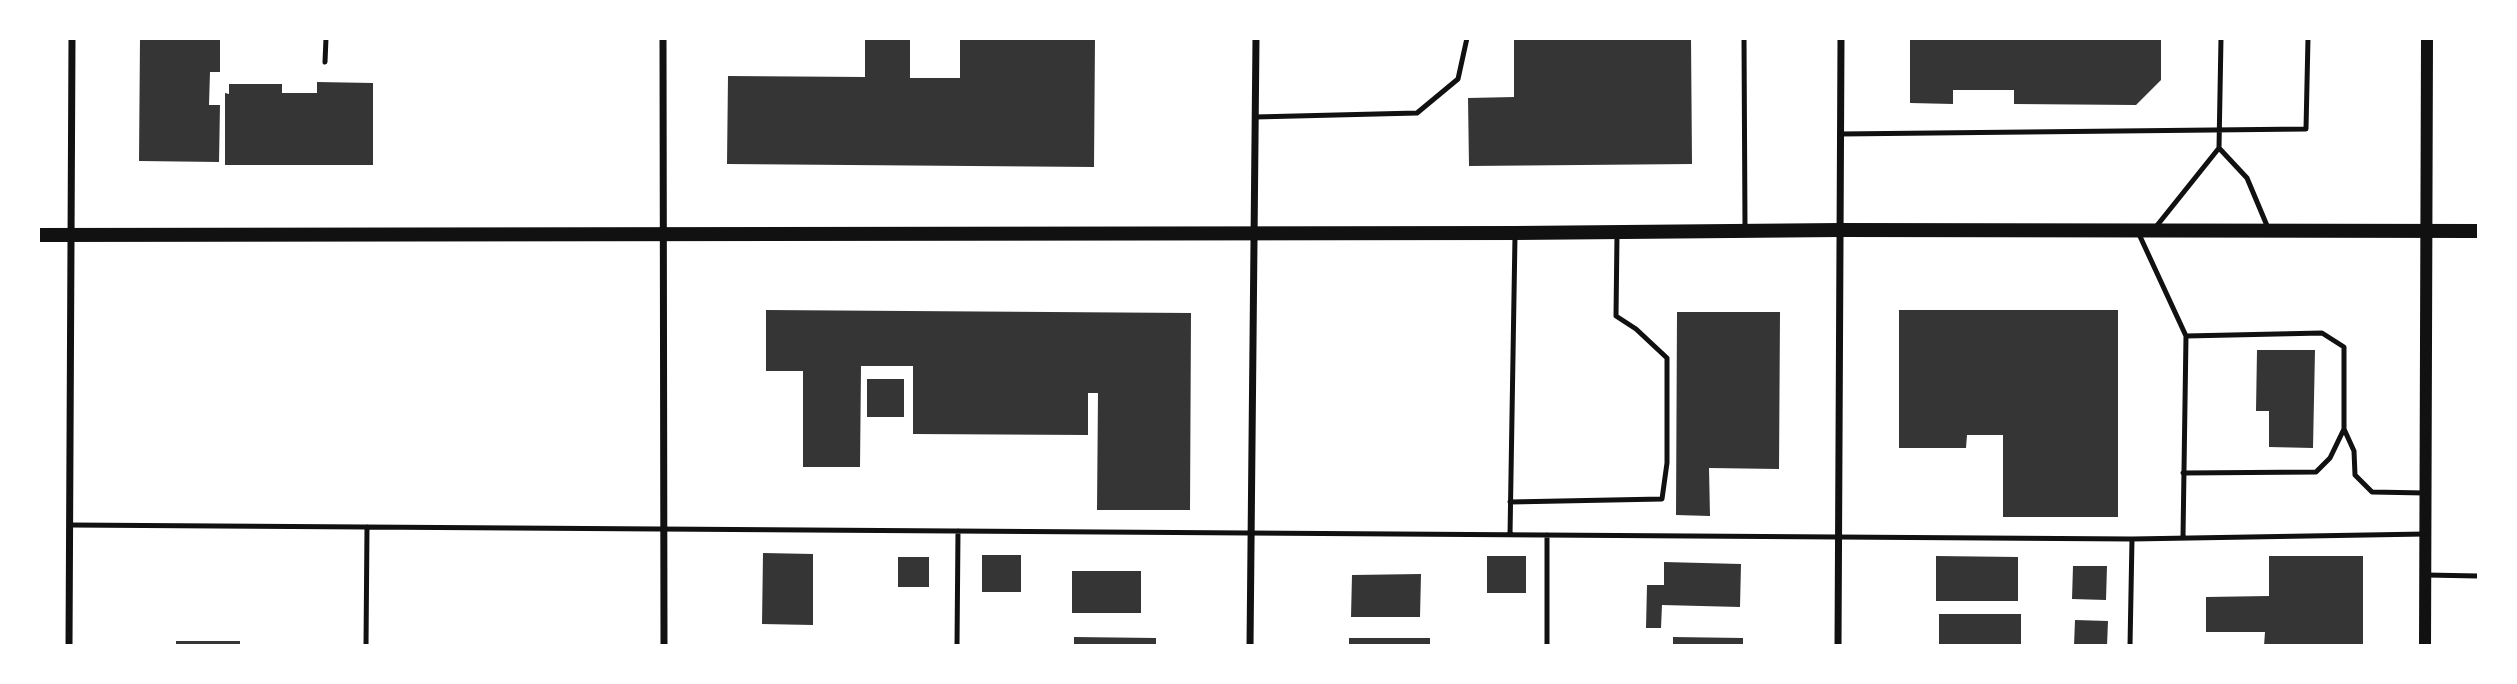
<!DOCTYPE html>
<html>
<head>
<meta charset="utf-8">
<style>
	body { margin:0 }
	#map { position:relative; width:2517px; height:684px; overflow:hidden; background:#fff; font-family:"Exo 2",sans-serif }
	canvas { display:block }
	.frame { position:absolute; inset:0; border:40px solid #fff; pointer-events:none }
</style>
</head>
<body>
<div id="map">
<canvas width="2517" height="684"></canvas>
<div class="frame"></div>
</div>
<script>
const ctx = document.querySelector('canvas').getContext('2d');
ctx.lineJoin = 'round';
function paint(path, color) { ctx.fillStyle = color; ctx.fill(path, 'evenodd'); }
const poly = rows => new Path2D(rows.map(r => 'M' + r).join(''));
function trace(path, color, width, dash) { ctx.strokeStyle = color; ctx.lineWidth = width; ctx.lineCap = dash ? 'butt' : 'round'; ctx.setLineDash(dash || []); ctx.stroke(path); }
paint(poly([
	[140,38,220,38,220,72,210,72,209,105,220,105,219,162,139,161],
	[865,38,910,38,910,78,960,78,960,38,1095,38,1094,167,727,164,728,76,865,77],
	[1514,38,1691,38,1692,164,1469,166,1468,98,1514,97],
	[1910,38,2161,38,2161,80,2136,105,2014,104,2014,90,1953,90,1953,104,1910,103],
	[317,82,373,83,373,165,225,165,225,93,229,94,229,84,282,84,282,93,317,93],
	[766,310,1191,313,1190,510,1097,510,1098,393,1088,393,1088,435,913,434,913,366,861,366,860,467,803,467,803,371,766,371],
	[1899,310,2118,310,2118,517,2003,517,2003,435,1967,435,1966,448,1899,448],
	[1677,312,1780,312,1779,469,1709,468,1710,516,1676,515],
	[2257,350,2315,350,2313,448,2269,447,2269,411,2256,411],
	[867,379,904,379,904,417,867,417],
	[763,553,813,554,813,625,762,624],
	[982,555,1021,555,1021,592,982,592],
	[1487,556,1526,556,1526,593,1487,593],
	[1936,556,2018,557,2018,601,1936,601],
	[2269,556,2363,556,2363,646,2264,646,2265,632,2206,632,2206,597,2269,596],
	[898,557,929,557,929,587,898,587],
	[1664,562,1741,564,1740,607,1662,605,1661,628,1646,628,1647,585,1664,585],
	[2073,566,2107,566,2106,600,2072,599],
	[1072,571,1141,571,1141,613,1072,613],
	[1421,574,1420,617,1351,617,1352,575],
	[1939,614,2021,614,2021,646,1939,646],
	[2075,620,2108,621,2107,646,2074,646],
	[1074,637,1156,638,1156,646,1074,646],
	[1673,637,1743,638,1743,646,1673,646],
	[1349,638,1430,638,1430,646,1349,646],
	[176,641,240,641,240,646,176,646]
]), '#353535');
trace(poly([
	[1744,38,1745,228],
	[2221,38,2219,148,2247,178,2268,228],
	[325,62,326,38],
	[1255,117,1417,113,1458,79,1467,38],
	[1840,134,2306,129,2308,38],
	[2155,228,2219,148],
	[2138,232,2186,336,2183,537],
	[2344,429,2354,451,2355,475,2372,492,2425,493],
	[2183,473,2316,472,2330,458,2344,429,2344,347,2322,333,2186,336],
	[1510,502,1662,499,1667,463,1667,358,1636,329,1616,316,1617,235],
	[70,525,2132,539,2425,534],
	[1510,535,1515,236],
	[2426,575,2478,576],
	[366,646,367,527],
	[957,646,958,531],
	[1547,646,1547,535],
	[2130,646,2132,539]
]), '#111', 5);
trace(poly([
	[663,38,664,646],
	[69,646,72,38],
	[1250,646,1256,38],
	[1838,646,1841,38]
]), '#111', 7);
trace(poly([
	[2425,646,2427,38]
]), '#111', 12);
trace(poly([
	[38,235,1515,233,1840,230,2478,231]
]), '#111', 14);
</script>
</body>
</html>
